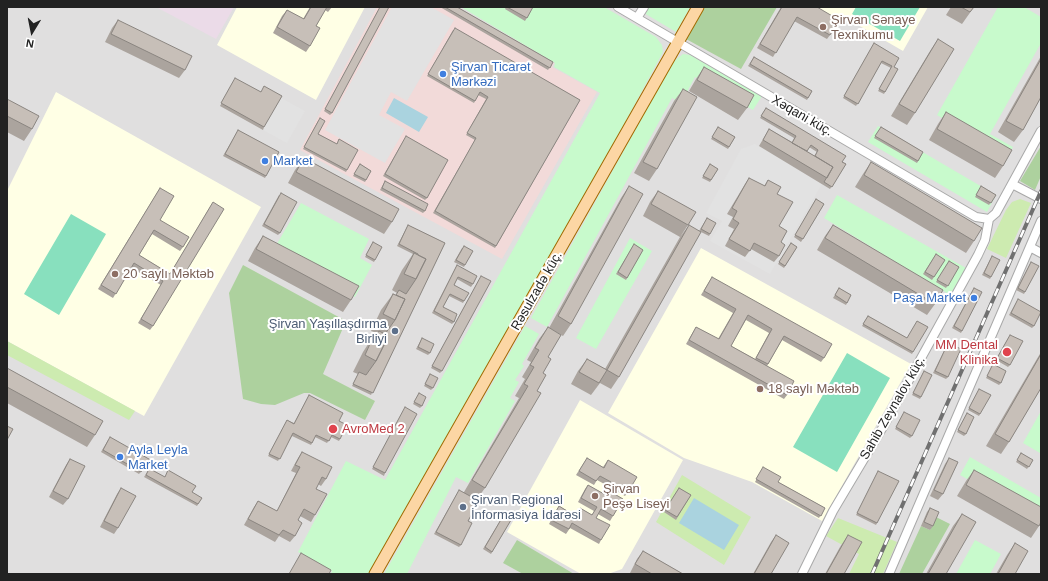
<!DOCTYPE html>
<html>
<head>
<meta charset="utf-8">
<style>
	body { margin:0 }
	#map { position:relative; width:1048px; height:581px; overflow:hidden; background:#f2efe9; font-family:Helvetica,sans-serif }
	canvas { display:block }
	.frame { position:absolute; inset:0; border:8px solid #222; pointer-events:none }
	.north { position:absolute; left:12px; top:12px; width:40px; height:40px; -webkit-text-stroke:3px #fff; paint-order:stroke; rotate:190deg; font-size:11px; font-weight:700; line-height:16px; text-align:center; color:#222 }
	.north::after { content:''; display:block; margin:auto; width:14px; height:18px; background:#222; clip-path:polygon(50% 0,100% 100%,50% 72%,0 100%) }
</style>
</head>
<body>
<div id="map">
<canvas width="1048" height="581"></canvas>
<div class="frame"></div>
<div class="north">N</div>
</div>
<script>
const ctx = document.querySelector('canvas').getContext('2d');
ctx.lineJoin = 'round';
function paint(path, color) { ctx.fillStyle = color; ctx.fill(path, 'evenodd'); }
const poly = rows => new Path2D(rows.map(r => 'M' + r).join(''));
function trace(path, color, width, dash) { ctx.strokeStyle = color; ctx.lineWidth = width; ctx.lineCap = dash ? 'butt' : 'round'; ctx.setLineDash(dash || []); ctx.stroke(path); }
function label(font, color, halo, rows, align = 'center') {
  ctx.font = font + ' Helvetica,sans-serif'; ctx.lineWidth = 4; ctx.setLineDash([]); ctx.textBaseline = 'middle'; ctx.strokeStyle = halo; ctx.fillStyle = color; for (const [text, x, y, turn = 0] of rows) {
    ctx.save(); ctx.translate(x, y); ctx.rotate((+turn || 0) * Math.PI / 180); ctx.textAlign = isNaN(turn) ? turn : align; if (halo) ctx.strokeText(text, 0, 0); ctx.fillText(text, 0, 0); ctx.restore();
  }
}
paint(poly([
	[7,7,1041,7,1041,574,7,574]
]), '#e0dfdf');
paint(poly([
	[377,7,457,7,554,63,552,67,597,92,502,259,300,150]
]), '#f2dad9');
paint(poly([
	[156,7,234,7,216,39]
]), '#ebdbe8');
paint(poly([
	[237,7,365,7,316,100,217,45],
	[813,7,928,7,903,51,844,17,840,23],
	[56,92,261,207,144,416,7,341,7,191],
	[701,248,911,364,822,521,752,482,684,458,608,413],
	[580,400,683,460,622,569,608,574,581,574,507,532]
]), '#ffffe5');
paint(poly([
	[1020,199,1031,203,1006,258,987,249,1006,210,1012,202],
	[7,341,135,411,129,420,7,355],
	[682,475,751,517,724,565,656,522],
	[838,518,897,542,883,574,849,574,859,554,826,536]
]), '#cdebb0');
paint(poly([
	[705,7,777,7,741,69,686,39],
	[1041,146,1041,176,1035,190,1020,181],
	[243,265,346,321,323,374,375,401,365,420,310,393,304,393,275,405,261,404,243,399,229,293],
	[936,517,950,524,922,574,899,574,921,526,930,530],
	[517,540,574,574,523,574,503,563]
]), '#add19e');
paint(poly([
	[461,7,604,7,656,37,662,45,663,52,609,152,371,574,331,574,332,571,298,552,346,461,385,480,600,93,554,67,555,63],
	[648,7,690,7,676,32,644,13],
	[998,7,1024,7,1041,17,1041,43,990,134,1013,147,1007,157,937,115],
	[683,54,690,55,762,96,753,110,695,77,681,103,672,98,547,327,531,318,673,62],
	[878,126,996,195,987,212,868,142],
	[837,195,966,268,950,295,824,218],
	[301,203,369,239,360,258,372,265,355,297,272,252],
	[630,238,652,251,596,349,576,338],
	[525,326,539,334,522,364,524,366,515,380,519,382,510,398,515,401,468,483,456,477,407,574,384,574],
	[1041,411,1041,452,1040,453,1023,443],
	[970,457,1041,498,1041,521,960,475],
	[975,540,1001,554,990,574,956,574]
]), '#c8facc');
paint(poly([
	[856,7,920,7,900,41,852,14],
	[71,214,106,234,59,315,24,294],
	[847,353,890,378,837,472,793,447]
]), '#88e0be');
paint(poly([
	[392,7,431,7,454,20,407,101,391,92,379,115,405,129,385,163,325,130],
	[281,98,305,111,287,143,263,130],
	[755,144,822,184,770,274,710,241,722,221,706,213,741,149]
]), '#e2e2e2');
paint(poly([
	[394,98,428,117,419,132,386,113],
	[694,498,739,525,724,550,679,523]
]), '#aad3df');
const minor = poly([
	[618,7,976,217,989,219],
	[637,18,644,7],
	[1012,184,1041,199],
	[989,219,996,213,1041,131],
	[1030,247,1041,253],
	[802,574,833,511,883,427,978,255,985,240,989,219],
	[889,574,1041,221]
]);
const major = poly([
	[375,574,698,7]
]);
trace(minor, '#a9a9a9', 10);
trace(major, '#a06b00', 13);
trace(minor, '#fff', 8);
trace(major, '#fcd6a4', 11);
const rail = poly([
	[872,574,1041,191]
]);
trace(rail, '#707070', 4);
trace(rail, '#fff', 2.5, [8]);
paint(poly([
	[310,7,332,7,328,12,325,10,316,26,310,46,306,52,273,33,282,16,287,10,303,19],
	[380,7,332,113,330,115,324,111],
	[440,7,457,7,553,62,548,70],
	[506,7,533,7,525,21,505,9],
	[781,7,817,7,830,35,827,39,794,21,773,57,757,48],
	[951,7,974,7,962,24,946,15],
	[118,20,185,70,179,78,105,42,112,28],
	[453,30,580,100,495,248,433,213,475,140,466,135,486,99,478,95,474,103,427,76],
	[938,39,915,113,907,125,891,116,930,51],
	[873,45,894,67,885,92,884,94,878,91,891,68,881,63,856,106,843,98],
	[1041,56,1041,97,1023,130,1014,142,998,132],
	[754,57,812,91,807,100,748,66],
	[704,67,747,108,738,120,689,91,696,79],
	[234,80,261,92,264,127,263,130,220,106],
	[683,89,657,169,649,181,634,173,674,101],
	[7,99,32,129,24,141,7,132],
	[766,108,846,164,830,189,759,146,769,129,792,142,794,138,760,118],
	[809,147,817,152,814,156,807,151],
	[946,112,1003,166,995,178,929,140,938,124],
	[318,121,318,134,337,144,339,139,347,170,346,172,303,149],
	[718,127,735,137,728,149,711,139],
	[881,127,923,152,917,163,874,138],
	[237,132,266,176,265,178,223,156],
	[405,138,427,198,425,200,383,176],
	[304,158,392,222,384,234,288,183,295,170],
	[871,162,974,241,966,253,855,187,863,174],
	[360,164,371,171,365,182,353,176],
	[710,164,718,169,710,182,702,178],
	[749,178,764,186,768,180,777,194,779,226,781,242,779,256,774,262,751,249,745,257,725,246,734,229,728,226,733,217,727,214,745,184],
	[385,181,425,211,423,213,380,190],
	[629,186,571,324,563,336,549,328,621,198],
	[981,186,996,195,989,205,975,197],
	[160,188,160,220,183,247,180,251,152,234,139,255,170,274,213,202,153,326,150,330,138,323,161,285,131,268,113,298,98,289],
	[658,191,688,225,680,237,643,216,650,202],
	[279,195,280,233,278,235,262,226],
	[816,199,824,204,801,242,794,237],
	[707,218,710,234,709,236,699,231],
	[408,225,445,243,371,395,352,386,358,374,353,372,363,352,374,335,376,336,377,333,371,331,381,310,393,294,396,295,397,293,392,290,402,270,413,254,397,246],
	[689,225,619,377,611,389,600,383,591,395,571,384,578,371,587,359,605,369,680,237],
	[833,225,935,304,927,315,817,250,825,236],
	[263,236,351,300,343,312,248,261,255,248],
	[373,242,375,260,374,262,365,257],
	[791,243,797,247,784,268,778,264],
	[634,244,643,250,626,280,616,274],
	[462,248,465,265,464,267,454,262],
	[936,254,945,260,932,280,923,274],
	[992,256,991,277,990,279,982,275],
	[949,261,959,267,946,288,936,282],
	[1031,262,1025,292,1024,294,1016,290],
	[457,265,473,284,471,287,457,279,454,285,464,301,463,303,449,296,443,307,454,322,452,324,432,313],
	[712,277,824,358,821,362,782,340,767,366,787,395,784,399,686,344,696,327,718,339,733,313,701,295],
	[746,320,769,333,755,359,731,346],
	[480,278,442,371,440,373,431,368],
	[839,288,851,295,846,305,833,298],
	[974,288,962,331,961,333,952,328],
	[1017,301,1034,326,1032,328,1009,315],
	[868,316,907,338,913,352,912,354,862,326],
	[548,327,548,357,537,391,485,488,477,499,468,521,461,545,459,547,434,534,458,492,464,492,519,398,515,396,525,379,522,377,531,362,527,360,539,339],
	[1009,337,1010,365,1008,367,996,360],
	[421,340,430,353,428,355,416,349],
	[948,343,948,377,946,379,933,373],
	[1041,352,1041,388,1009,442,1001,454,986,446],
	[993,364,1001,383,999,385,986,378],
	[7,368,95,435,87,447,7,403],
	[924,371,921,397,920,399,912,395],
	[430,374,433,388,431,390,424,386],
	[978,391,980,414,979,416,968,410],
	[419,393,422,406,420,408,413,404],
	[309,395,339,421,340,439,339,441,331,437,327,443,315,437,311,445,292,436,278,461,268,456,286,422,287,420,294,423],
	[404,410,385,473,384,476,372,469],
	[967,413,966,434,964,436,957,432],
	[903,414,912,436,910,438,895,429],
	[108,440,152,470,202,498,197,506,144,477,148,471,143,469,139,474,101,452],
	[302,452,326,479,321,486,318,484,316,489,315,515,311,522,300,516,298,520,295,536,290,542,279,536,275,542,244,525,254,507,258,501,277,511,296,473,291,471,298,458],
	[1021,453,1033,460,1027,469,1016,462],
	[587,458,603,467,608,460,628,492,625,496,613,489,611,492,613,516,610,521,598,514,596,518,601,540,599,544,570,528,566,534,549,524,559,506,575,515,580,508,592,515,594,511,578,502,585,489,588,485,604,494,608,486,597,480,594,485,576,475],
	[949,458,943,494,938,500,930,496,945,464],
	[70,459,68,499,63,505,49,497,66,465],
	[762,469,778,482,825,508,819,518,755,482],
	[974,470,1039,526,1031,538,957,496,966,481],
	[878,471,877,523,876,525,856,515],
	[121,488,118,528,114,534,100,527,117,494],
	[679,488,691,495,676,520,664,512],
	[930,508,933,526,930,530,921,526,927,512],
	[506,511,514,515,491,554,483,549],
	[962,514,946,574,926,574,953,526],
	[776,535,771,574,753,574,771,542],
	[848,535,844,574,825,574,840,547],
	[1015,543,1015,574,996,574,1007,555],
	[643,551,683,574,632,574,630,573,637,559]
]), '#aba49e');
const building = poly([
	[311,7,327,7,316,26,320,28,310,46,277,27,287,10,304,19,311,7],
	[380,7,389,7,332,113,325,109,380,7],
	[445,7,457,7,553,62,550,68,445,7],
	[507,7,533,7,527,18,507,7],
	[782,7,817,7,839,20,830,35,797,17,776,53,760,44,782,7],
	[961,7,974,7,970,12,961,7],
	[118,20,192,56,185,70,111,34,118,20],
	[455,28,580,100,496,246,435,211,476,138,467,133,488,97,480,92,475,101,428,74,455,28],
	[938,39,954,49,915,113,899,104,938,39],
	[874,43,899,58,894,67,898,69,885,92,879,89,892,66,882,61,858,104,844,96,874,43],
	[754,57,812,91,808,98,750,64,754,57],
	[1041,59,1041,97,1023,130,1006,121,1041,59],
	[704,67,754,95,747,108,697,80,704,67],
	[235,78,261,92,264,86,282,96,264,127,221,103,235,78],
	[683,89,697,97,657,169,643,162,683,89],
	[7,99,39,116,32,129,7,116,7,99],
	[766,108,846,156,842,162,846,164,832,187,824,182,833,167,815,156,818,150,811,145,807,151,792,143,796,136,761,116,766,108],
	[946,112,1012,150,1003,166,937,129,946,112],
	[320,118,325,121,318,134,337,144,339,139,358,150,347,170,304,147,320,118],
	[718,127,735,137,729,147,712,137,718,127],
	[881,127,923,152,918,161,875,136,881,127],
	[769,129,833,167,827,178,763,140,769,129],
	[238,130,279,152,266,176,225,154,238,130],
	[406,136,448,160,427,198,385,174,406,136],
	[304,158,399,209,392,222,296,172,304,158],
	[871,162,982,228,974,241,864,175,871,162],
	[360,164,371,171,366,180,354,174,360,164],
	[710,164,718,169,711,180,703,176,710,164],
	[749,178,765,186,768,180,781,187,777,194,793,202,779,226,787,231,781,242,785,245,779,256,754,243,750,251,729,239,739,223,733,219,737,211,732,208,749,178],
	[385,181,428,204,425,211,382,188,385,181],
	[629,186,643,194,571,324,558,316,629,186],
	[981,186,996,195,991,203,976,195,981,186],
	[160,188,174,196,160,220,189,237,183,247,154,230,139,255,170,274,213,202,224,209,153,326,141,319,163,281,134,263,116,294,101,285,160,188],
	[658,191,696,212,688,225,651,204,658,191],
	[281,193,297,202,280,233,264,224,281,193],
	[816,199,824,204,803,239,795,235,816,199],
	[707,218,716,223,710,234,701,229,707,218],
	[408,225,445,243,373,393,353,384,359,372,366,375,376,361,386,341,376,336,379,331,385,334,395,320,405,299,396,295,399,290,406,294,416,279,426,259,418,255,418,254,399,244,408,225],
	[689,225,701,232,619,377,607,370,689,225],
	[833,225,943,290,935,304,825,238,833,225],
	[263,236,359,286,351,300,256,249,263,236],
	[373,242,382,247,375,260,366,255,373,242],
	[791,243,797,247,785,266,779,262,791,243],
	[634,244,643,250,627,278,618,272,634,244],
	[464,246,473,251,465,265,456,260,464,246],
	[414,253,426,259,416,279,404,274,414,253],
	[936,254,945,260,934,277,925,272,936,254],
	[992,256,1000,260,991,277,984,273,992,256],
	[949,261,959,267,948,286,937,280,949,261],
	[1031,262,1039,266,1025,292,1018,288,1031,262],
	[457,265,477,276,473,284,458,277,454,285,469,293,464,301,450,294,443,307,457,314,454,322,434,311,457,265],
	[481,276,491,281,442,371,432,366,481,276],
	[712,277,832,344,824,358,784,336,768,364,756,358,772,329,748,315,731,346,794,381,787,395,689,340,696,327,719,339,736,309,704,291,712,277],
	[839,288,851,295,847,303,835,295,839,288],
	[974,288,982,292,962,331,954,326,974,288],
	[393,294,405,299,395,320,383,314,393,294],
	[1018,299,1041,312,1034,326,1011,313,1018,299],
	[868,316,907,338,917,321,928,327,913,352,863,324,868,316],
	[548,327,561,335,548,357,551,359,543,373,546,375,537,391,541,393,485,488,472,480,528,386,524,384,534,367,530,365,539,350,535,348,548,327],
	[374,335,386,341,376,361,365,355,374,335],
	[1010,335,1023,341,1010,365,997,358,1010,335],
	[422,338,434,344,430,353,418,347,422,338],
	[948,343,961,349,948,377,935,371,948,343],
	[1041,354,1041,388,1009,442,995,434,1041,354],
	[587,359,607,370,599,383,579,372,587,359],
	[993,364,1006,371,1001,383,987,376,993,364],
	[7,368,103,421,95,435,7,387,7,368],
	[924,371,932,375,921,397,913,393,924,371],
	[430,374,438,378,433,388,425,384,430,374],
	[979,389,991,395,980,414,969,408,979,389],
	[419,393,426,397,422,406,414,402,419,393],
	[309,395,343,413,339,421,347,425,340,439,332,435,329,441,316,435,312,443,293,433,280,459,269,454,287,420,294,424,309,395],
	[405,407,417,414,385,473,373,467,405,407],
	[904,412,920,420,912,436,896,427,904,412],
	[967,413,974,417,966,434,958,430,967,413],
	[7,426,13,429,7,440,7,426],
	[110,437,156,463,152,470,165,477,168,470,196,486,192,492,202,498,198,504,146,475,149,469,144,467,141,472,103,450,110,437],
	[302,452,332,467,326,479,322,477,316,489,327,494,315,515,304,509,298,520,302,523,295,536,283,530,279,535,248,519,258,501,277,511,300,467,295,465,302,452],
	[1021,453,1033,460,1029,467,1017,460,1021,453],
	[587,458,604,468,608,460,637,477,628,492,615,485,611,492,623,499,613,516,601,509,596,518,610,525,601,540,572,523,569,529,551,520,559,506,575,516,580,508,592,515,597,507,581,498,588,485,604,494,611,482,600,476,596,481,579,471,587,458],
	[949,458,958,462,943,494,934,490,949,458],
	[70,459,85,466,68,499,53,491,70,459],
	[763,467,781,477,778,482,825,508,821,516,756,479,763,467],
	[974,470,1041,507,1041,522,1039,526,966,485,974,470],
	[878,471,899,481,877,523,857,513,878,471],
	[121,488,136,496,118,528,104,521,121,488],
	[679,488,691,495,677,517,665,510,679,488],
	[459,490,479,501,468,521,472,523,461,545,436,532,459,490],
	[930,508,939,512,933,526,924,522,930,508],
	[506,511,514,515,492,552,485,547,506,511],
	[962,514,976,522,946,574,928,574,962,514],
	[776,535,789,543,771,574,754,574,776,535],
	[848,535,862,542,844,574,826,574,848,535],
	[1015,543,1028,551,1015,574,998,574,1015,543],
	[643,551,683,574,652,574,635,564,643,551],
	[301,553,331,570,329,574,289,574,301,553]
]);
paint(building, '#c7bfb8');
trace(building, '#8b8681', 1);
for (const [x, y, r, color] of [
	[823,27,4,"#8d6e63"],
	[443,74,4,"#3f7fe0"],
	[265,161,4,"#3f7fe0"],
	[115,274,4,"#8d6e63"],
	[974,298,4,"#3f7fe0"],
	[395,331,4,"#5c6f8a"],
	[1007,352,5,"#e0444e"],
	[760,389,4,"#8d6e63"],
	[333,429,5,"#e0444e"],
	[120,457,4,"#3f7fe0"],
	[595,496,4,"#8d6e63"],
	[463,507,4,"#5c6f8a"]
]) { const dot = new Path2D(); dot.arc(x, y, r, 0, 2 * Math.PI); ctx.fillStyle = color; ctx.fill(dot); trace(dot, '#fff', 1.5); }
label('13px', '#785e54', '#fff', [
	["Şirvan Sənaye",831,20],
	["Texnikumu",831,35],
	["20 saylı Məktəb",123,274],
	["18 saylı Məktəb",768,389],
	["Şirvan",603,489],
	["Peşə Liseyi",603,504]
], 'left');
label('13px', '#366cbe', '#fff', [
	["Şirvan Ticarət",451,67],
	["Mərkəzi",451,82],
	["Market",273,161],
	["Paşa Market",966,298,"right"],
	["Ayla Leyla",128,450],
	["Market",128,465]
], 'left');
label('13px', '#222', '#fff', [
	["Xəqani küç.",802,116,30],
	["Rəsulzadə küç.",537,291,-60],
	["Sahib Zeynalov küç.",893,408,-60]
]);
label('13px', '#4e5e75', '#fff', [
	["Şirvan Yaşıllaşdırma",387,324],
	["Birliyi",387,339],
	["Şirvan Regional",471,500,"left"],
	["İnformasiya İdarəsi",471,515,"left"]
], 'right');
label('13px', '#be3a42', '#fff', [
	["MM Dental",998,345],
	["Klinika",998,360],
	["AvroMed 2",342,429,"left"]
], 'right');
</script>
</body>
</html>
